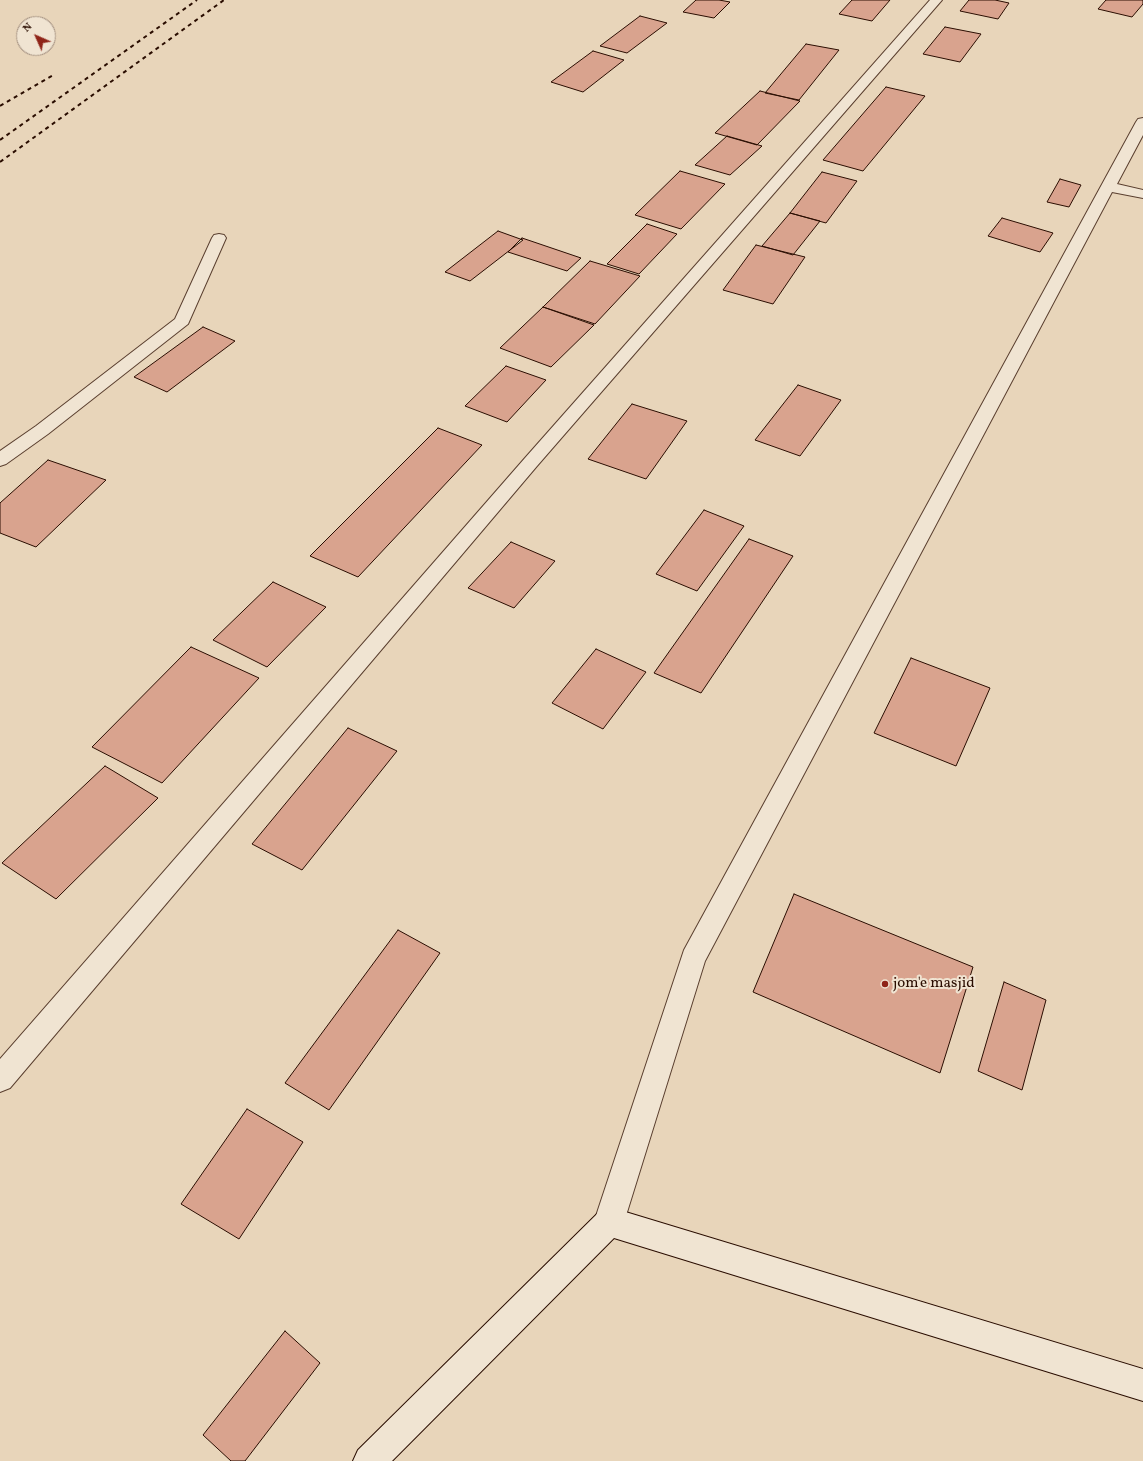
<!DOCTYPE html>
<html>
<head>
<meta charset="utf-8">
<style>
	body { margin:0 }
	#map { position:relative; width:1143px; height:1461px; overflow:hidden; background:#e8d5ba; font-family:Vollkorn,serif }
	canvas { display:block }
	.north { position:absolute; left:16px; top:16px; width:40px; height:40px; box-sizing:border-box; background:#f0e4d2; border:1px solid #a18e7e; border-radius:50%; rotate:315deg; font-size:11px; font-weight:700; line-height:16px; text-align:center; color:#2a0d01 }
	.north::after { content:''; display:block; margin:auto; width:14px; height:18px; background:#8f2418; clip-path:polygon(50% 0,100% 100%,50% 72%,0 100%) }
</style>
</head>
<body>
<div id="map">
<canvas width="1143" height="1461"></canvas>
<div class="north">N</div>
</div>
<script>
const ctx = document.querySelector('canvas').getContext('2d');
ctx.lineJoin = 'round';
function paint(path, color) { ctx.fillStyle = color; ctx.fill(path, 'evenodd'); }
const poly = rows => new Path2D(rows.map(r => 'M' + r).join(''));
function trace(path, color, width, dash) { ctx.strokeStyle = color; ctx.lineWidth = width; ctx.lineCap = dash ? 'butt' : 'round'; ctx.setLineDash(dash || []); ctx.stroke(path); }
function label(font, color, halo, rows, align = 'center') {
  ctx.font = font + ' Vollkorn,serif'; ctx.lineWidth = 4; ctx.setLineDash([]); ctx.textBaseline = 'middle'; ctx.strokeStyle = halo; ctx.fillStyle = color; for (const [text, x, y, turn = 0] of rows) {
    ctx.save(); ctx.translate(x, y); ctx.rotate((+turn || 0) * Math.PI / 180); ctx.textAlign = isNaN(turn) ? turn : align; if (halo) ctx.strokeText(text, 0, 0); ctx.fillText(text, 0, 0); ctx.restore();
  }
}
const building = poly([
	[696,0,719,0,730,2,714,18,683,12,696,0],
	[852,0,890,0,872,21,839,14,852,0],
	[969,0,995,0,1009,3,998,19,960,11,969,0],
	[1106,0,1143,0,1143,4,1132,17,1098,9,1106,0],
	[640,16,667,23,627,53,600,46,640,16],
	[945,27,981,34,960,62,923,54,945,27],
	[806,44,839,50,799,100,765,93,806,44],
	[593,51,624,60,583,92,551,82,593,51],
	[886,87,925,96,863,171,823,160,886,87],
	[760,91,800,101,757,145,715,133,760,91],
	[727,136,762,146,730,175,695,165,727,136],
	[680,171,725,184,681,229,635,215,680,171],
	[822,172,857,181,826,223,790,213,822,172],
	[1060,179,1081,185,1069,207,1047,202,1060,179],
	[790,213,820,221,793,255,762,246,790,213],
	[1002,218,1053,233,1040,252,988,236,1002,218],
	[647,224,677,234,639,274,607,264,647,224],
	[498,231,523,240,470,281,445,272,498,231],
	[522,238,581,258,567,271,508,252,522,238],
	[756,245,805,257,773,304,723,290,756,245],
	[590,261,640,276,595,324,543,307,590,261],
	[543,307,594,325,551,367,500,348,543,307],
	[203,327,235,341,167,392,134,377,203,327],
	[506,366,546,380,507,422,465,406,506,366],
	[798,385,841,400,800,456,755,440,798,385],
	[632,404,687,421,646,479,588,459,632,404],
	[438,428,482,445,358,577,310,556,438,428],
	[48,460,106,480,36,547,0,533,0,503,48,460],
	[704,510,744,526,697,591,656,574,704,510],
	[749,539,793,556,701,693,654,673,749,539],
	[511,542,555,561,514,608,468,588,511,542],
	[273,582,326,607,267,667,213,640,273,582],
	[191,647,259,678,162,783,92,747,191,647],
	[596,649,646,672,603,729,552,703,596,649],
	[911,658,990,688,956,766,874,733,911,658],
	[348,728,397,751,302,870,252,844,348,728],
	[105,766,158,798,56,899,2,863,105,766],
	[794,894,973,967,940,1073,753,992,794,894],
	[398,930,440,953,329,1110,285,1083,398,930],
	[1004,982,1046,1000,1022,1090,978,1071,1004,982],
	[247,1109,303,1142,239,1239,181,1204,247,1109],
	[285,1331,320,1363,245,1461,231,1461,203,1435,285,1331]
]);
paint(building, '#d9a38e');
trace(building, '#2a0d01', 1);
const street = poly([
	[930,0,942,0,537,466,10,1088,0,1092,0,1059,525,458,930,0],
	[1143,118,1143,135,1117,184,1143,190,1143,198,1112,192,705,961,624,1222,619,1232,609,1237,599,1232,594,1222,684,950,1136,122,1138,119,1143,118],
	[219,234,224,235,226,238,188,324,48,434,6,464,0,466,0,451,36,426,175,319,212,238,214,235,219,234]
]);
const secondary = poly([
	[609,1207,1143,1369,1143,1401,614,1238,392,1461,353,1461,358,1450,599,1212,609,1207]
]);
trace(street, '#5a3f2f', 2);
trace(secondary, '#2a0d01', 2);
paint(street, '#f0e4d2');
paint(secondary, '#f0e4d2');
trace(poly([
	[0,106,55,74],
	[0,140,197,0],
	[0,162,224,0]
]), '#2a0d01', 2, [4, 4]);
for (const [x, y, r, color] of [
	[885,984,4,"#8f2418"]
]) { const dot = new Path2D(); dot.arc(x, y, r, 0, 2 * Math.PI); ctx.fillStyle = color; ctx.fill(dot); trace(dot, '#f0e4d2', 1.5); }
label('15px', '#2a0d01', '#f0e4d2', [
	["jom'e masjid",893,984]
], 'left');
</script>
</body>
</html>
